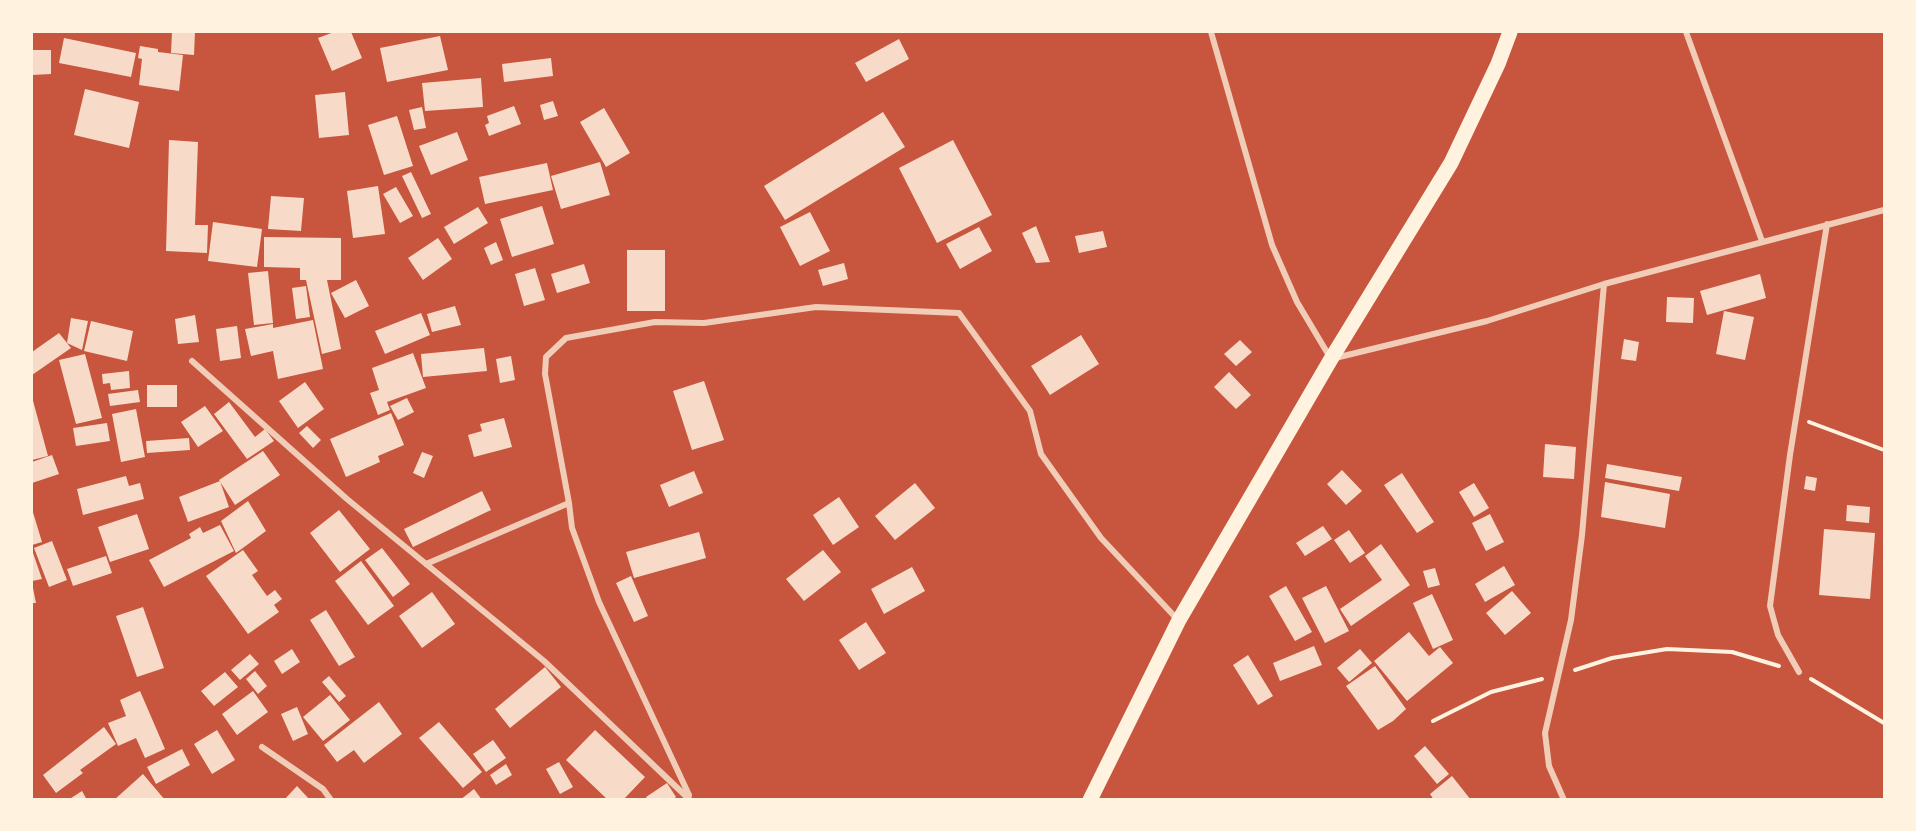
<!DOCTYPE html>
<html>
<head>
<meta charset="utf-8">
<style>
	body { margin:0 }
	#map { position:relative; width:1916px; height:831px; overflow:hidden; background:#c8553d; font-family:"Open Sans",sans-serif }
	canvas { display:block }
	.frame { position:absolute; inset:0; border:33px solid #fff3e0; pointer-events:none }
</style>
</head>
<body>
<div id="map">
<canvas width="1916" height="831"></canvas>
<div class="frame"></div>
</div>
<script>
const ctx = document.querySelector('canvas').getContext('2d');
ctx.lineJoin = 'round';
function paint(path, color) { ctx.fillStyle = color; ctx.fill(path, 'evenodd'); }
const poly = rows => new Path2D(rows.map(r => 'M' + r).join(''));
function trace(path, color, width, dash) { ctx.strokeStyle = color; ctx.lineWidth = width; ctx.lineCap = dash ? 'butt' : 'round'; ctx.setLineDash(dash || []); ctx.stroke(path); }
paint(poly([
	[172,32,195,32,194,55,171,53],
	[334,32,351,32,362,58,332,71,318,38],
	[440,36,448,70,387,82,380,48],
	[64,38,136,53,131,77,59,63],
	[899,39,909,59,866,82,855,63],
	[140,46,158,49,158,52,183,55,179,91,139,85,142,59,138,58],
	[32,50,51,50,51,74,32,75],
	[551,58,553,76,504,82,502,64],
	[481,78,483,107,425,111,422,83],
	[85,89,139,102,129,148,74,135],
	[345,92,349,135,319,138,315,95],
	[553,101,558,116,544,120,540,105],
	[514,106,521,124,489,136,485,125,489,123,487,116],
	[422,107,426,128,414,130,409,110],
	[604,108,630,153,606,167,580,122],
	[883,112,905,147,785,220,764,186],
	[397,116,413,166,384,175,368,125],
	[457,132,468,160,431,175,419,146],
	[169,140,198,142,195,225,208,225,207,253,166,251],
	[953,140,992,215,937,243,899,168],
	[600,162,610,195,561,209,551,176],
	[547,163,553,190,485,204,479,177],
	[411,172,431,214,422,218,402,176],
	[378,186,385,234,353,238,347,191],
	[396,187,413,216,400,223,383,194],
	[271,196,304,198,301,231,268,229],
	[542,206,554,244,512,257,500,219],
	[478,207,488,223,454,244,444,227],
	[810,212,830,251,800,266,780,227],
	[213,222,262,229,257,267,208,261],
	[1036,226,1050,262,1036,263,1022,233],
	[979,227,992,251,960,269,946,244],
	[1103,231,1107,247,1079,253,1075,236],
	[264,237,341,238,341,280,327,280,341,349,322,354,306,280,300,280,300,268,264,267],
	[438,238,452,259,423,280,408,258],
	[496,242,503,260,491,265,484,248],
	[627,250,665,250,665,311,627,311],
	[844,263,848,279,823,286,818,270],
	[584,264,590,283,557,293,551,274],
	[535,268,545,300,524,306,515,274],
	[268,271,273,323,254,325,248,273],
	[1760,274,1766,298,1707,315,1700,291],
	[356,280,369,306,345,318,331,293],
	[306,286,310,317,296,319,292,288],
	[1667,297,1694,298,1693,323,1666,322],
	[455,306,461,325,432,332,427,314],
	[1724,311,1754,317,1745,360,1716,354],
	[421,313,430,335,385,354,375,331],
	[195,315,199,342,178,344,175,319],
	[71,318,88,321,82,350,67,343],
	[313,320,323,369,278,379,273,351,251,356,245,329,273,324,273,328],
	[91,321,133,331,127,361,84,351],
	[237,326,241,358,220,361,216,329],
	[59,333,71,348,32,375,32,352],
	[1081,335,1099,364,1050,395,1031,366],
	[1624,339,1639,342,1636,361,1621,359],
	[1240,340,1252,352,1236,366,1224,354],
	[484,348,487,371,423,377,421,354],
	[413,353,426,388,387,402,390,410,378,415,370,393,379,390,372,368],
	[85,354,102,418,76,424,59,360],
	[511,356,515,380,500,383,496,359],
	[129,371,130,388,111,390,110,383,103,384,102,374],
	[1229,372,1251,395,1236,409,1214,387],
	[704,381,724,440,692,450,673,391],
	[305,382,324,409,298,428,279,401],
	[147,385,177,385,177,407,147,407],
	[138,390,140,402,110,406,108,394],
	[32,397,48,456,32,460],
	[407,398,414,412,398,420,390,406],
	[229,402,255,437,265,429,274,441,247,459,214,414],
	[205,406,223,431,198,447,181,422],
	[136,409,145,457,121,462,112,414],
	[391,413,404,445,378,456,380,462,346,477,330,439],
	[504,418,512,447,474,457,468,435,482,431,480,424],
	[107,423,110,441,76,446,73,428],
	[307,426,321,440,313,448,299,433],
	[189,438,190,450,147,453,146,441],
	[1545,444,1576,447,1574,479,1543,477],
	[263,451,280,475,235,505,219,480],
	[422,452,433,456,424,478,413,473],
	[52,455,59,474,32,483,32,462],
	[1607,464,1682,477,1679,491,1605,478],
	[1342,470,1362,491,1346,505,1327,484],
	[694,471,703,493,669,507,660,485],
	[1402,473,1434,522,1417,533,1384,485],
	[126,476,129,486,140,483,144,499,83,515,77,489],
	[1806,476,1817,478,1815,491,1804,489],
	[220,481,229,507,188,522,179,497],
	[1605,482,1670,494,1665,528,1601,517],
	[915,483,935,508,895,540,875,516],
	[1474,483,1489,508,1474,517,1459,492],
	[482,491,491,510,413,547,404,529],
	[839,497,859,527,833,545,813,515],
	[248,501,266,531,236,553,221,521],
	[1847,505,1870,507,1869,523,1846,521],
	[32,509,42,542,32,545],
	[339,510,370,549,340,572,310,533],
	[137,514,149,549,110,562,98,527],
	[1490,514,1504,542,1486,551,1472,523],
	[220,525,234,551,164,587,149,560,191,538,189,534,200,527,203,533],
	[1323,526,1332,539,1305,556,1296,543],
	[1824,529,1875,533,1870,599,1819,595],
	[1349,530,1365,553,1350,563,1334,540],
	[699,532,706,558,634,578,626,552],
	[52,541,67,580,49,587,34,548],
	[1381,544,1410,585,1351,626,1340,609,1382,580,1365,556],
	[382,548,410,584,393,597,365,560],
	[32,550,42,579,32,581],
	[243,550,258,571,252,575,267,596,275,590,282,599,274,605,279,612,248,634,206,576],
	[823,550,841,572,804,601,786,579],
	[106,556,112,573,73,586,67,569],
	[361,561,394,606,368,625,335,581],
	[1504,566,1515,585,1485,602,1475,584],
	[912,567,925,591,884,614,871,589],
	[1435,568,1440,585,1428,588,1423,571],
	[631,576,648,616,634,622,616,583],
	[32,583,36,603,32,603],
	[1286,586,1312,632,1295,641,1269,596],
	[1326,586,1349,631,1325,643,1302,598],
	[1512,591,1531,613,1505,635,1486,613],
	[432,592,455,624,422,648,399,616],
	[1432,594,1453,640,1433,649,1413,603],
	[143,607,164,668,137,677,116,616],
	[326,610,355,657,339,666,310,620],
	[866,622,886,653,859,670,839,640],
	[1409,632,1429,656,1440,647,1453,663,1407,701,1374,661],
	[1314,646,1322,665,1280,681,1273,663],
	[292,649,300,662,282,674,274,661],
	[1360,649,1372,663,1349,682,1337,668],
	[250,654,259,664,240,680,231,670],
	[1248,655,1273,696,1258,705,1233,665],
	[1375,666,1406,709,1393,721,1378,730,1346,686],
	[545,667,561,687,510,728,495,709],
	[255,671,267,686,258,694,246,679],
	[225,672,238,687,214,706,201,691],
	[329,676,346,696,339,702,322,682],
	[140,691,165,749,145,758,136,738,118,746,108,723,126,716,120,700],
	[253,691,268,712,237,735,222,714],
	[330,695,350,720,323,741,303,717],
	[379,702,402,734,364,763,354,750,337,762,324,745],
	[297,707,308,734,293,741,281,714],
	[439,722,482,772,463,788,419,738],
	[104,727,116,744,80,770,83,773,56,793,43,775],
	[217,730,235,760,212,774,194,744],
	[595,730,645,777,623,800,608,800,566,760],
	[493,740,506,758,486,772,473,754],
	[1425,746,1449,774,1437,784,1414,756],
	[182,749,190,765,156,784,147,767],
	[559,762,573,787,560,794,546,769],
	[506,764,512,775,496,785,490,775],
	[143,774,165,800,114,800],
	[1452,776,1471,800,1434,800,1430,794],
	[667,783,676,797,672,800,648,800,646,797],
	[297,786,310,800,284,800],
	[474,789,482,800,460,800],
	[82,791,87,800,68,800]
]), '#f7dbc8');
trace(poly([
	[1809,422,1884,450],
	[1575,670,1612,658,1667,649,1732,652,1779,666],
	[1811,679,1884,723],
	[1433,721,1491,692,1542,679]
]), '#fff3e0', 4);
trace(poly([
	[1211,32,1272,245,1297,302,1331,359,1487,321,1604,284,1884,210],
	[1686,32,1762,241],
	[192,361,347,499,544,661,690,800],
	[569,503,572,528,599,602,689,795],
	[426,564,569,503,545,374,546,357,566,338,655,322,704,323,816,307,959,313,1030,411,1041,454,1101,538,1178,620],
	[1799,672,1778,635,1770,606,1790,455,1827,224],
	[262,747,323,789,331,800],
	[1564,800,1549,766,1545,733,1571,620,1582,535,1604,284]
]), '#f1ccb7', 6);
trace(poly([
	[1090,800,1179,620,1331,359,1451,163,1498,64,1510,32]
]), '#fff3e0', 15);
</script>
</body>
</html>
